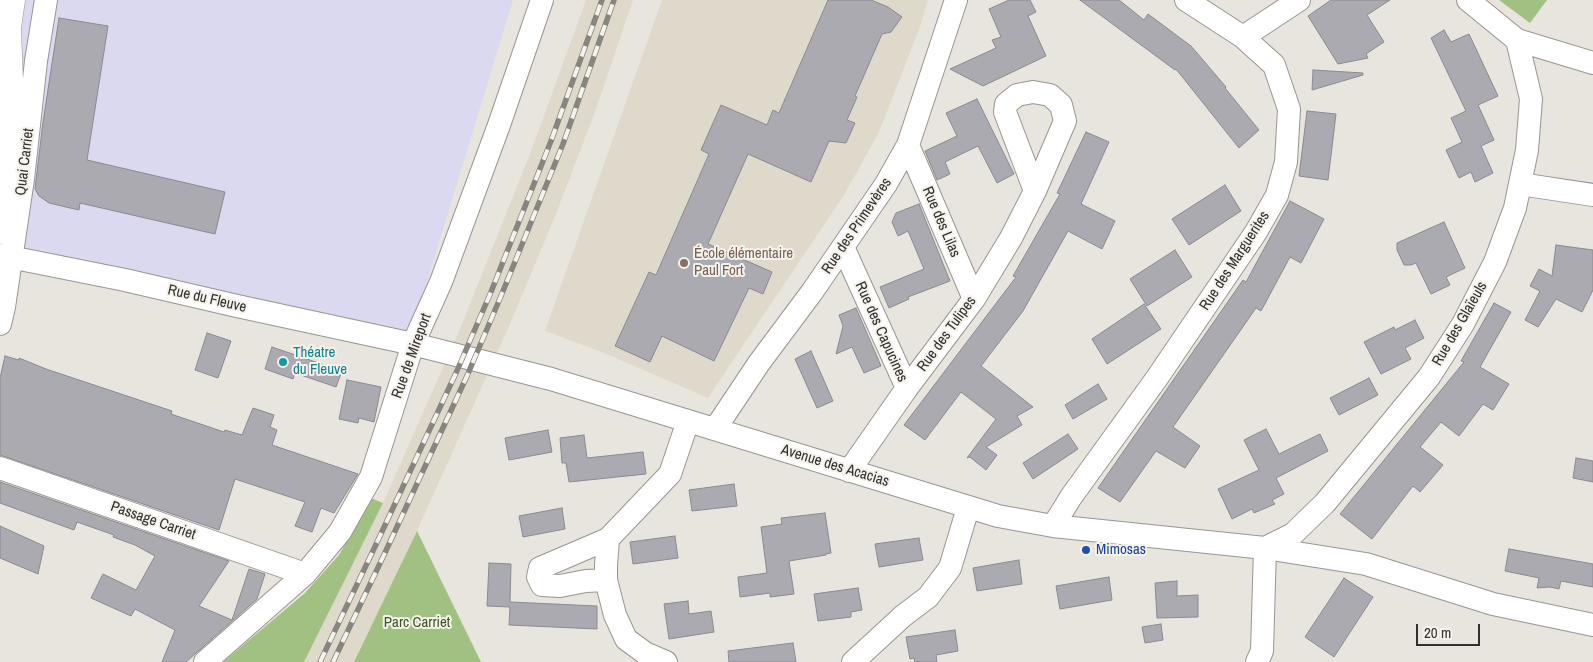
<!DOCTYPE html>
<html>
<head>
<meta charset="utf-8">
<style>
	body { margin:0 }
	#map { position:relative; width:1593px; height:662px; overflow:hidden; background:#e8e5de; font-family:"Archivo Narrow",sans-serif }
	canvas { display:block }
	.scale { position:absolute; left:1416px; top:624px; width:64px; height:22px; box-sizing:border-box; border:2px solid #32302e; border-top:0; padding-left:6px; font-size:15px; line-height:18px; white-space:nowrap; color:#32302e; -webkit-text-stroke:4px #f5f2eb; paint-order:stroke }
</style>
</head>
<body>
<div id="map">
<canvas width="1593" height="662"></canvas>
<div class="scale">20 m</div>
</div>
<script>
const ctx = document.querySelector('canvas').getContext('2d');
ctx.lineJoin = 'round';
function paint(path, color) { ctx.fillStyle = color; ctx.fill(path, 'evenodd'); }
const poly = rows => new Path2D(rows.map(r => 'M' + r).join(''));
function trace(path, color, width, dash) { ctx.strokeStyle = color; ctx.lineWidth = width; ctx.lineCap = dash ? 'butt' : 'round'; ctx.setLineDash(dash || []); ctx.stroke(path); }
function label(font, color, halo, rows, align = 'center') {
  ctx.font = font + ' "Archivo Narrow",sans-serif'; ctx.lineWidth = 4; ctx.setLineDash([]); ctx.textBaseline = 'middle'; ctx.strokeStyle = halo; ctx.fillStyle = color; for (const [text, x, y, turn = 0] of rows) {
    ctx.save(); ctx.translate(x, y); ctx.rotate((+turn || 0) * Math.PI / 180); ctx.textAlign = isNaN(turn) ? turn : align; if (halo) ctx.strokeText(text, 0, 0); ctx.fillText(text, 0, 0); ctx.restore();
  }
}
paint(poly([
	[586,0,633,0,595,112,554,219,510,324,417,531,354,662,304,662,383,503,460,329,530,154],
	[662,0,928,0,920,27,879,132,844,195,708,398,602,352,545,331]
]), '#dfd9cb');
paint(poly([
	[0,0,513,0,406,351,0,260]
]), '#dbd9ef');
paint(poly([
	[1499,0,1547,0,1530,23],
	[371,498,383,503,304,662,223,662,305,593,339,555],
	[417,531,481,662,354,662]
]), '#a1c182');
const building = poly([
	[828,0,871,0,888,7,902,17,891,32,882,34,855,96,857,97,847,120,855,123,846,143,829,141,811,182,748,154,708,244,772,272,763,294,749,288,714,361,662,336,650,362,615,346,649,272,656,275,709,154,701,150,721,105,767,125,773,110,779,113,828,0],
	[1009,0,1030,0,1036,12,1028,16,1046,56,983,86,950,69,996,48,992,40,1001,37,989,9,1009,0],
	[1080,0,1119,0,1144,20,1148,14,1191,46,1226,87,1225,88,1259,130,1239,148,1176,69,1175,70,1080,0],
	[1331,0,1390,0,1367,15,1384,42,1366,54,1368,58,1338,64,1308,16,1331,0],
	[59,18,108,26,87,160,225,192,215,234,80,203,79,210,49,203,39,196,35,189,43,122,59,18],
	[1444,30,1451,42,1469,34,1498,96,1478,105,1494,140,1481,146,1493,173,1475,182,1471,172,1459,178,1446,150,1462,142,1451,118,1466,111,1431,38,1444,30],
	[1313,70,1363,73,1363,75,1312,90,1313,70],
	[977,99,1014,174,997,183,978,146,945,162,950,174,937,180,925,151,957,136,946,113,977,99],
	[1307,111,1336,114,1328,180,1299,176,1307,111],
	[1086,132,1109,142,1081,204,1115,221,1102,249,1068,231,1023,311,981,366,1033,407,1017,416,1022,425,986,447,997,455,986,470,970,457,967,458,996,419,961,392,925,440,904,425,1016,277,1013,276,1060,194,1057,193,1086,132],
	[1225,185,1241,211,1189,245,1172,219,1225,185],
	[1290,201,1324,219,1301,263,1290,257,1261,311,1256,308,1173,427,1200,446,1185,468,1156,451,1120,502,1098,488,1243,280,1246,282,1290,201],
	[919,204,950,281,908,297,909,299,889,308,880,287,924,269,908,231,898,236,892,222,896,213,919,204],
	[1444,222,1465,268,1446,277,1450,285,1431,294,1416,263,1411,265,1404,265,1397,250,1397,243,1444,222],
	[1556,245,1593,250,1593,290,1582,312,1556,299,1538,327,1525,320,1540,291,1530,286,1539,269,1552,276,1556,245],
	[1175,250,1192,277,1147,306,1130,279,1175,250],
	[1494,303,1511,312,1480,367,1509,384,1493,410,1483,404,1459,436,1441,422,1420,447,1443,465,1420,492,1413,486,1372,539,1340,514,1464,362,1461,361,1494,303],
	[1144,304,1161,329,1107,364,1092,339,1144,304],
	[856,308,881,366,864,373,852,347,836,354,843,326,839,315,856,308],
	[1415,320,1424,338,1405,348,1411,359,1381,374,1364,342,1394,327,1395,330,1415,320],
	[207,333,231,341,218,378,195,370,207,333],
	[272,347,342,371,336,387,295,373,293,379,265,369,272,347],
	[811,351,833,401,817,408,795,359,811,351],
	[5,356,19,360,19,358,46,369,172,411,171,414,224,432,225,430,242,435,253,408,274,415,270,427,277,430,272,445,358,474,334,513,321,508,312,532,295,526,305,502,235,479,219,530,0,455,0,378,5,356],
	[1369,378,1378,395,1339,415,1330,398,1369,378],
	[347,380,381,387,374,422,359,418,358,423,339,419,347,380],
	[1098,384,1107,399,1073,419,1065,405,1098,384],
	[1266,429,1279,454,1320,434,1328,451,1276,478,1284,494,1272,500,1275,504,1254,513,1252,509,1232,519,1218,489,1259,470,1244,440,1266,429],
	[548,430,552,452,509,460,505,438,548,430],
	[1068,434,1078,449,1033,479,1023,463,1068,434],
	[584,435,587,458,643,452,646,474,569,482,566,463,562,463,560,438,584,435],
	[1576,458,1593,461,1593,482,1573,478,1576,458],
	[0,482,229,561,199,606,232,620,249,569,265,574,257,599,186,662,162,662,175,630,135,609,131,616,91,598,103,574,136,590,155,556,135,545,113,537,114,535,77,522,74,530,0,503,0,482],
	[734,484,737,506,692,511,689,490,734,484],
	[562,508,565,529,523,537,519,516,562,508],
	[825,513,831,553,826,554,826,555,789,561,794,594,770,597,770,593,740,597,738,577,767,573,761,527,782,524,781,518,825,513],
	[0,526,44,546,38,574,0,558,0,526],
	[675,536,678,558,633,564,630,542,675,536],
	[919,538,923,560,879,567,875,544,919,538],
	[1509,549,1593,564,1593,587,1561,581,1559,589,1550,587,1537,588,1539,578,1505,571,1509,549],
	[1019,560,1022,584,977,591,973,568,1019,560],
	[489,563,511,564,510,602,597,606,597,629,509,625,510,607,487,606,489,563],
	[1109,577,1112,600,1060,609,1056,586,1109,577],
	[1344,578,1373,597,1334,657,1305,637,1344,578],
	[1177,581,1177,596,1198,595,1198,617,1157,618,1155,583,1177,581],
	[858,588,862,610,851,612,851,617,818,621,814,594,858,588],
	[688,601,689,614,711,611,714,632,669,639,664,604,688,601],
	[1161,624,1163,640,1145,643,1142,627,1161,624],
	[955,630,958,651,936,655,937,662,915,662,914,658,910,659,906,637,955,630],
	[793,643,796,662,729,662,728,651,793,643]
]);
paint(building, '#acaab1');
trace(building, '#8b8990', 1);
const minor = poly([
	[1468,0,1517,40,1593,63],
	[1243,37,1299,0],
	[908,145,974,299],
	[1520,184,1593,195],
	[843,247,907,388],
	[0,255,125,280,237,306,413,344,551,379,998,516,1053,526,1265,548,1366,564,1493,604,1593,625],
	[0,324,4,307,23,179,36,61,46,0],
	[715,429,759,363,812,292,886,184,908,145,956,0],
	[0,468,305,574],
	[849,471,907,388,974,299,1011,238,1035,191,1065,121,1061,105,1050,95,1033,92,1017,95,1006,104,1005,112,1035,191],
	[1053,526,1071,497,1157,378,1256,232,1277,195,1286,162,1289,109,1274,65,1243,37,1186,0],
	[1265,548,1293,534,1325,503,1429,377,1463,324,1495,262,1515,208,1527,150,1531,99,1517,40],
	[606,580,586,581,560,586,542,585,538,577,540,568,608,539],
	[205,662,305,574,340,532,371,477,413,344,441,282,499,125,542,0],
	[666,662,645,653,626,639,615,615,606,580,606,565,608,539,670,474,688,421],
	[853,662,903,616,928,597,950,568,968,508],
	[1257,662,1262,651,1265,548]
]);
const secondary = poly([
	[4,48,11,0],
	[0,230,12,157,7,29]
]);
trace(minor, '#99968f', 24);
trace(secondary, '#99968f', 29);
trace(minor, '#fff', 22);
trace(secondary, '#fff', 28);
const rail = poly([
	[320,662,372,553,456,373,491,292,551,141,602,0],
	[333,662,383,557,467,376,501,296,563,144,614,0]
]);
trace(rail, '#878580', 5.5);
trace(rail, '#f5f2eb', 4, [11]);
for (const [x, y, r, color] of [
	[684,263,5,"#8d6e63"],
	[283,362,5,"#0f9aa8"],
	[1086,550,5,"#1a4fb4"]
]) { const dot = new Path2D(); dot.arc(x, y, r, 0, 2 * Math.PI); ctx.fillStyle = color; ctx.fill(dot); trace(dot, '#f5f2eb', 2); }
label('15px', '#32302e', '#f5f2eb', [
	["Quai Carriet",25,162,-83],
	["Rue des Lilas",941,222,67],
	["Rue des Primevères",857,226,-56],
	["Rue des Marguerites",1235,261,-57],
	["Rue du Fleuve",207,299,13],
	["Rue des Glaïeuls",1460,324,-60],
	["Rue des Capucines",881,332,66],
	["Rue des Tulipes",947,334,-54],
	["Rue de Mireport",412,356,-70],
	["Avenue des Acacias",835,466,17],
	["Passage Carriet",153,521,19]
]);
label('15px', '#785e54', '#f5f2eb', [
	["École élémentaire",694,254],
	["Paul Fort",694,271]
], 'left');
label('15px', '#0d838f', '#f5f2eb', [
	["Théatre",293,353],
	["du Fleuve",293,370]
], 'left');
label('15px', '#164399', '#f5f2eb', [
	["Mimosas",1096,550]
], 'left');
label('15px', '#3c561d', '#f5f2eb', [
	["Parc Carriet",417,623]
]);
</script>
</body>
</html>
